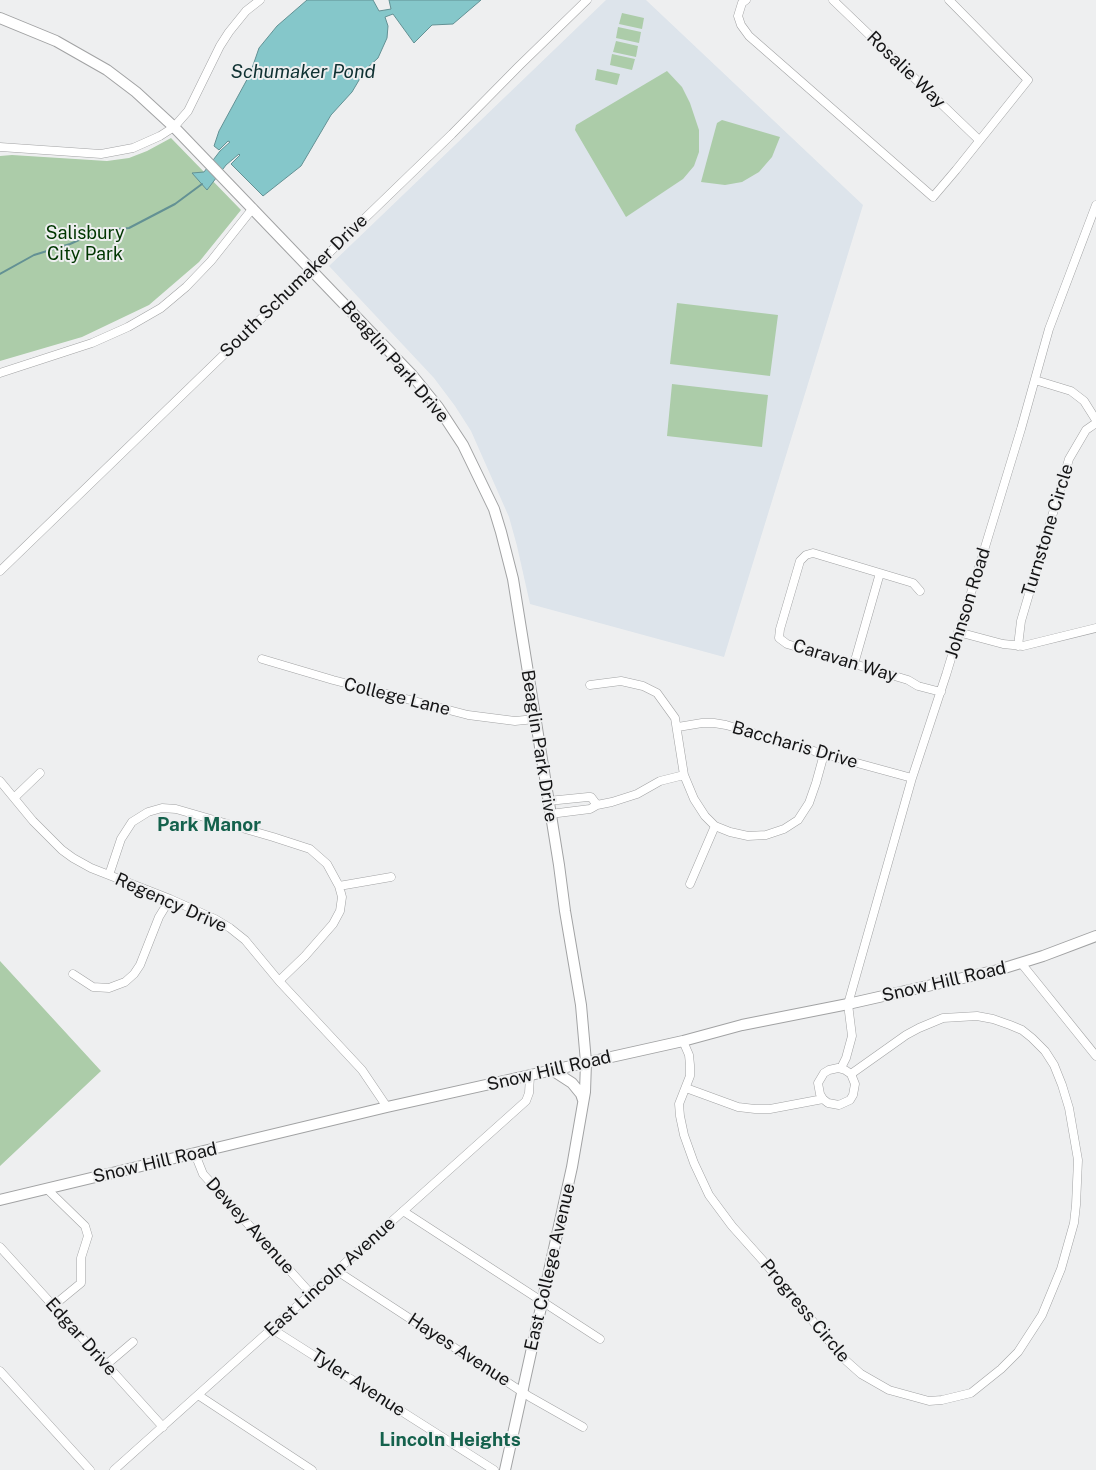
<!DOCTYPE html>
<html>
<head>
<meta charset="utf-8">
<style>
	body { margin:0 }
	canvas { display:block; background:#eeeff0 }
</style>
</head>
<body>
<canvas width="1096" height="1470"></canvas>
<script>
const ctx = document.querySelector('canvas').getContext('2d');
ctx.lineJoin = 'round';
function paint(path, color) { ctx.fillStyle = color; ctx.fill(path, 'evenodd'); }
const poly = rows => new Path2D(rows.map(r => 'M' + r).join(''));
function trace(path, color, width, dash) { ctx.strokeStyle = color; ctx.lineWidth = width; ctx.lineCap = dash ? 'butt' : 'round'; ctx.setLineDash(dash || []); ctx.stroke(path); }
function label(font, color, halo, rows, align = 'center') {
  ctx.font = font + ' "Public Sans",sans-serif'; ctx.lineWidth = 4; ctx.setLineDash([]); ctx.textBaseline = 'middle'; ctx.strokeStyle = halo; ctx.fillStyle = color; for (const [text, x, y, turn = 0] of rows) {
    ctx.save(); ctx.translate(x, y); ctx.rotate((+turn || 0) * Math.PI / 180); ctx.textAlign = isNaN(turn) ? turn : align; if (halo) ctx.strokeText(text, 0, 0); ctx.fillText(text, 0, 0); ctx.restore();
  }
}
paint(poly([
	[606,0,646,0,863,205,724,657,530,604,517,546,509,517,471,431,455,406,434,378,329,266]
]), '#dde4eb');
paint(poly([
	[622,13,644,18,642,29,619,24],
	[618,27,641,32,639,43,616,38],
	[616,41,638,46,636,57,613,52],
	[612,54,635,59,632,70,610,65],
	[597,69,620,74,617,85,595,80],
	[667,71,682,87,690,103,699,130,699,152,694,166,683,179,626,217,575,130,576,125],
	[722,120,780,137,772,157,759,172,742,182,725,185,701,182,717,123],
	[171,138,241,210,199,262,149,305,82,337,0,361,0,156,12,155,107,161,129,158,147,151],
	[677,303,778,315,770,376,670,364],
	[672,384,768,395,762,447,667,436],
	[0,961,101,1071,0,1166]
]), '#accca9');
const water = poly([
	[307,0,373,0,379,11,391,9,389,0,481,0,453,24,432,25,414,43,393,14,385,17,388,26,387,38,378,58,365,70,352,92,331,115,301,166,263,196,231,164,240,155,239,154,226,165,207,190,192,173,204,172,220,151,230,142,228,141,219,150,214,146,219,131,250,74,259,48,277,26,307,0]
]);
paint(water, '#85c7ca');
trace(water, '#639194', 1);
trace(poly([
	[0,274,34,255,70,244,99,231,129,228,175,204,202,184]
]), '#639194', 2);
const minor = poly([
	[746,0,742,3,738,16,741,25,749,36,933,197,956,170,1028,80,949,0],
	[833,0,979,140],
	[0,147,101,154,133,148,160,136,174,127,188,111,220,46,229,32,246,11,260,0],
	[0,373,92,343,128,327,161,308,186,287,211,261,253,208],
	[1035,380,1071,391,1084,401,1096,420],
	[0,571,452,134,519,66,587,0],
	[920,591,913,583,813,553,806,555,800,561,780,629,779,638,787,644,908,680,918,686,941,692],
	[958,632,1003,644,1023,646,1096,628],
	[1018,646,1021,621,1069,459,1086,430,1096,423],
	[262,659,333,680,468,715,515,721,535,719],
	[854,664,880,573],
	[590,685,621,681,643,686,657,693,675,718,684,775,694,799,705,816,715,826,730,832,748,836,766,835,784,829,798,820,809,803,816,783,824,754],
	[678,727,702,723,714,723,726,725,824,754,912,778],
	[0,781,33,821,62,850,73,858,91,868,170,899,215,919,230,928,245,940,279,981,362,1070,387,1107],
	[14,798,40,773],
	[548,801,588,797,591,797,597,805],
	[550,814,590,809,597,805,612,802,637,794,660,781,684,775],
	[109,875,121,839,132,822,148,812,162,808,176,809,273,837,310,849,327,864,339,886,342,897,340,911,333,924,305,956,279,981],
	[690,884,715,826],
	[339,886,391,877],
	[1021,963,1096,1056],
	[73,974,93,987,109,988,125,982,134,974,140,965,159,917,170,899],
	[683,1041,689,1055,690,1065,690,1076,679,1104,680,1116,684,1135,694,1163,709,1195,732,1226,766,1264,843,1358,861,1374,889,1390,929,1401,942,1400,971,1393,1001,1369,1018,1352,1042,1315,1061,1269,1074,1223,1076,1205,1078,1160,1069,1108,1062,1085,1054,1065,1045,1051,1032,1038,1022,1030,1010,1025,993,1019,977,1016,943,1018,919,1028,906,1035,851,1074],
	[841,1068,846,1058,852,1036,848,1004,912,778,946,675,1021,429,1049,329,1096,205],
	[686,1088,738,1107,755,1109,770,1109,823,1099,828,1103,839,1105,850,1100,853,1095,855,1084,851,1074,845,1070,838,1068,829,1070,824,1073,818,1083,820,1094,823,1099],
	[195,1154,203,1174,311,1294],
	[47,1189,85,1226,88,1236,81,1258,81,1283,53,1306],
	[403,1211,600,1339],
	[0,1247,163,1427],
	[337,1271,530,1397,583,1427],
	[272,1329,494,1470],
	[106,1365,133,1342],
	[0,1371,90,1470],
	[198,1395,312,1470],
	[114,1470,526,1101,529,1093,530,1076]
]);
const major = poly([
	[0,18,56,41,107,70,136,92,174,127,412,375,438,407,463,445,494,509,501,532,513,579,559,865,565,911,581,1005,586,1062,585,1092,572,1167,505,1470],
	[552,1070,572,1083,581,1094,583,1100],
	[0,1200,387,1107,683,1041,742,1025,848,1004,998,970,1043,956,1096,936]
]);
trace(minor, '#a2a3a4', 9);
trace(major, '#a2a3a4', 12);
trace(minor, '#fff', 8);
trace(major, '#fff', 10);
label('18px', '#141415', '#eeeff0', [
	["Rosalie Way",906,70,44],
	["South Schumaker Drive",294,286,-44],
	["Beaglin Park Drive",395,362,49],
	["Turnstone Circle",1048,530,-73],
	["Johnson Road",968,603,-73],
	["Caravan Way",845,661,17],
	["College Lane",397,697,14],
	["Baccharis Drive",795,745,16],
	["Beaglin Park Drive",539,746,81],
	["Regency Drive",171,903,24],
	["Snow Hill Road",944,982,-13],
	["Snow Hill Road",549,1071,-13],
	["Snow Hill Road",155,1163,-13],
	["Dewey Avenue",250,1226,48],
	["East College Avenue",550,1267,-77],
	["East Lincoln Avenue",330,1277,-42],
	["Progress Circle",805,1311,50],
	["Edgar Drive",81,1337,48],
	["Hayes Avenue",459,1350,33],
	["Tyler Avenue",358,1383,33]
]);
label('18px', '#013601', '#eeeff0', [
	["Salisbury",85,233],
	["City Park",85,254]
]);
label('italic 19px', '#0f3132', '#eeeff0', [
	["Schumaker Pond",303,72]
]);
label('bold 19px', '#14614c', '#eeeff0', [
	["Park Manor",209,825],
	["Lincoln Heights",450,1440]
]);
</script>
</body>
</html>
